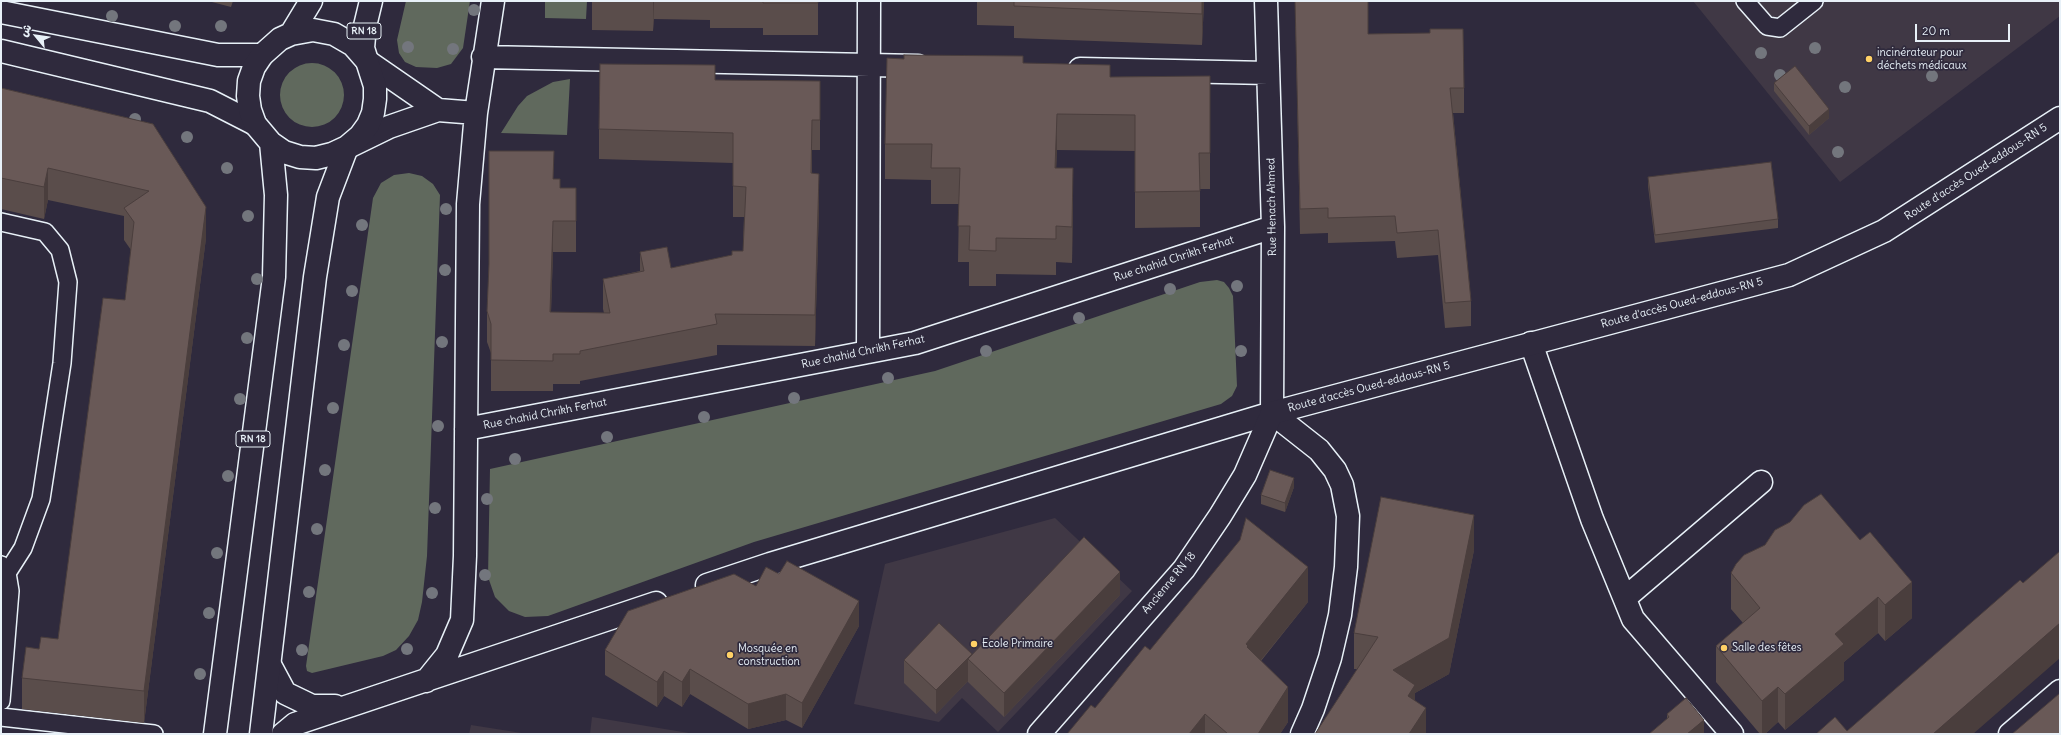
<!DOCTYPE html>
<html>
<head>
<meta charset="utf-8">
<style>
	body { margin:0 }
	#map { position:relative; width:2061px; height:735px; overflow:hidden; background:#2f2a3d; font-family:Delius,"Playpen Sans Arabic",sans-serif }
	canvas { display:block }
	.frame { position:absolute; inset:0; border:2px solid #e8f1f8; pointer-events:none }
	.north { position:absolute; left:16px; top:16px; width:40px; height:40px; -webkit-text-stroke:3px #2f2a3d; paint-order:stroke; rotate:299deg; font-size:11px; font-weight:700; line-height:16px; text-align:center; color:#e8f1f8 }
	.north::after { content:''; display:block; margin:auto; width:14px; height:18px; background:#e8f1f8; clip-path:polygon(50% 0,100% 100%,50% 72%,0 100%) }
	.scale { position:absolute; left:1915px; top:24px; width:95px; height:18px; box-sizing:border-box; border:2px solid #e8f1f8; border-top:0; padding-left:5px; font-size:12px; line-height:14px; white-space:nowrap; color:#e8f1f8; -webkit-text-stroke:3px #2f2a3d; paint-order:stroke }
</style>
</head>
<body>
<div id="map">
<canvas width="2061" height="735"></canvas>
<div class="frame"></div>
<div class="north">ش</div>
<div class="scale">20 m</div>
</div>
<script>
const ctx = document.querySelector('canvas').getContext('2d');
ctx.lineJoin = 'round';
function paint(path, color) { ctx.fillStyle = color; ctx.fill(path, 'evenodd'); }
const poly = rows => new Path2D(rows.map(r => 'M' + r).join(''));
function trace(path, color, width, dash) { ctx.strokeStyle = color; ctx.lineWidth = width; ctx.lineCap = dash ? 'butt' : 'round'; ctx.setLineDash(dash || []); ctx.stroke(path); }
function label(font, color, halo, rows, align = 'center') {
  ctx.font = font + ' Delius,sans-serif'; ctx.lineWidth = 3.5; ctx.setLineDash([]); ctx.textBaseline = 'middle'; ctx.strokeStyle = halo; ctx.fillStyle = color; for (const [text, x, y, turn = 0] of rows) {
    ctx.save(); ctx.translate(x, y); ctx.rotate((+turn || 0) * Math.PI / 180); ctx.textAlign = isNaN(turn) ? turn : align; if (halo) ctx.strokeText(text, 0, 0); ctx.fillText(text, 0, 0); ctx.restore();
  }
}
paint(poly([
	[1693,1,2060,1,2060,16,1840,182],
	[1055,518,1132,591,998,732,962,698,939,722,854,704,885,564],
	[592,717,695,734,590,734],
	[471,725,528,734,530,734,469,734]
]), '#403845');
paint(poly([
	[406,1,470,1,463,48,451,64,437,68,416,67,405,62,399,53,397,40],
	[545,1,587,1,586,19,545,18],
	'280 95a32 32 0 1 1 64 0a32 32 0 1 1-64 0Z',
	[570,79,567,135,501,133,518,106,527,96,553,82],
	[409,173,422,176,433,184,440,195,427,556,422,602,418,620,409,636,396,650,383,656,312,673,307,671,306,666,373,198,381,183,394,175],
	[1217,280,1224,282,1229,288,1233,296,1237,386,1232,396,1221,404,754,542,548,616,525,617,509,611,495,597,488,577,490,469,935,371,1200,282]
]), '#60695d');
const lane = poly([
	[1745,1,1767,26,1780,28,1814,1],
	[1,222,45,232,60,250,68,282,62,363,41,499,23,548,7,573],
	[1,565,7,573,10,591,1,701],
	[1,717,154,734]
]);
const street = poly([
	[1266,1,1273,227,1272,413],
	[1,12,218,55,262,55],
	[1,51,210,101,255,124],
	[483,57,918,66],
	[367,61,438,110],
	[1080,69,1268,73],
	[348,147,389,127,438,110,476,113],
	[1531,343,1592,519,1633,619,1732,734],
	[868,352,869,1],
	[1272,413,1319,450,1335,470,1342,485,1348,516,1346,567,1340,615,1330,658,1313,709,1302,734],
	[466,429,915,343,1273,227],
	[707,585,770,564,1272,413],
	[1625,598,1761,482],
	[270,665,285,693,312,706,335,706],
	[426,681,447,655,462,620,465,556,468,204,476,113,493,1],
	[283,734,295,724,656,603],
	[2010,734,2060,691]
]);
const secondary = poly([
	[1039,734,1184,569,1220,516,1245,475,1272,413,1789,275,1884,231,2060,118]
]);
const primary = poly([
	[291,34,311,1],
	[367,61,363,48,365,26,371,1],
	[215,734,274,277,276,195,271,143,255,124,250,110,248,96,249,81,254,67,262,55,280,39,291,34,313,30,334,34,353,45,367,61,375,86,375,99,373,113,368,125,360,136,347,147,332,154,316,158,300,157,284,152,271,143],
	[261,734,315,277,328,197,347,147]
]);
trace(lane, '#e8f1f8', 20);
trace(street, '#e8f1f8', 25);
trace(secondary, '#e8f1f8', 25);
trace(primary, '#e8f1f8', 25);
trace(lane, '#2f2a3d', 17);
trace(street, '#2f2a3d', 22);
trace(secondary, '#2f2a3d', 22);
trace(primary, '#2f2a3d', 22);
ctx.fillStyle = '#73767d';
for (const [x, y] of [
	[474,10],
	[112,16],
	[175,26],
	[221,26],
	[408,47],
	[1815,48],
	[453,49],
	[1761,53],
	[1780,75],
	[1932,76],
	[1845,87],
	[135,119],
	[187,137],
	[1838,152],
	[227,168],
	[446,209],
	[248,216],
	[362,225],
	[445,270],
	[257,279],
	[1237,286],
	[1170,289],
	[352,291],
	[1079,318],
	[247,338],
	[442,342],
	[344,345],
	[986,351],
	[1241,351],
	[888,378],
	[794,398],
	[240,399],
	[333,408],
	[704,417],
	[438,426],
	[607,437],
	[515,459],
	[325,470],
	[228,476],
	[487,499],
	[435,508],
	[317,529],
	[217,553],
	[485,575],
	[309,592],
	[432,593],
	[209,613],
	[407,649],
	[302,650],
	[200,674]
]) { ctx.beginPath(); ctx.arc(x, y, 6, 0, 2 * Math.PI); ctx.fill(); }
paint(poly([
	[208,1,233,1,231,7],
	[592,1,818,1,818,35,763,35,763,28,710,28,710,20,654,19,653,31,592,30],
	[977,1,1204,1,1202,45,1014,38,1014,26,977,25],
	[1295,1,1368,1,1368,34,1464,88,1464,113,1453,113,1471,301,1471,326,1445,328,1438,255,1397,258,1395,241,1328,243,1328,233,1300,234],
	[1023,63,1110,77,1210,76,1210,189,1200,189,1200,227,1135,228,1135,151,1057,150,1056,168,1073,204,1072,263,1056,262,1056,275,996,274,996,286,969,286,969,262,958,262,959,204,931,204,931,180,885,179,885,144],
	[715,80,820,112,820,150,812,150,812,173,819,204,815,346,717,345,717,355,580,381,580,384,553,384,553,391,491,391,491,353,487,342,487,311,554,179,560,188,576,188,576,252,553,252,551,312,604,313,603,309,603,279,640,271,640,252,671,268,732,255,743,251,744,217,733,217,733,163,599,159,599,129],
	[1774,83,1829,118,1809,135,1774,91],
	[1,88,153,124,206,238,144,723,22,709,22,678,39,649,58,639,125,300,131,250,124,240,124,216,48,200,44,219,1,209],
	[1648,177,1778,219,1778,228,1655,243,1648,186],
	[1294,487,1285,512,1261,504,1261,495],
	[1775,530,1912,618,1885,641,1878,633,1844,662,1844,680,1785,730,1778,722,1765,734,1760,734,1716,682,1716,646,1743,623,1731,609,1731,573,1765,545],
	[1474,550,1449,674,1415,693,1415,701,1426,734,1357,669,1354,669,1354,633],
	[756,586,859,626,802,728,786,720,748,729,690,694,682,707,664,696,657,707,605,675,605,650],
	[1120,595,1004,717,968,682,968,681,936,714,904,683,904,660,972,655],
	[1308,602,1261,661,1288,722,1280,734,1067,734,1095,708,1150,650],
	[1667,714,1704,734,1667,719]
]), '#5a4d4b');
paint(poly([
	[653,1,654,1,653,31],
	[1202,1,1204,1,1202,45],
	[1829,109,1829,118,1809,135,1809,126],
	[1057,114,1057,150,1055,204,1055,168],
	[48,168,48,200,44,219,44,187],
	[1073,168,1073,204,1072,263,1072,227],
	[819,174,819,204,815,346,815,315],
	[206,207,206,238,144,723,144,691],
	[553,221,553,252,550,342,550,312],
	[1294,478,1294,487,1285,512,1285,503],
	[1474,515,1474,550,1449,674,1415,693,1415,721,1393,670],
	[1308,567,1308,602,1248,676,1246,644],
	[1120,572,1120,595,1004,717,1004,693],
	[1912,582,1912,618,1885,641,1885,605],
	[1878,597,1878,633,1844,662,1844,680,1785,730,1785,694,1835,634],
	[859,601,859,626,802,728,802,703],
	[2060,623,2060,658,1973,734,1933,734],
	[972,654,972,662,968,659,968,681,936,714,936,690],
	[690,669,690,694,682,707,682,682],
	[664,671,664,696,657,707,657,682],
	[1288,687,1288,722,1280,734,1258,734],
	[1778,687,1778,722,1765,734,1762,734,1762,701],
	[786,694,786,720,748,729,748,704],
	[1426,708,1426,734,1409,734],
	[1205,714,1205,734,1189,734],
	[1704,720,1704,734,1687,734]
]), '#4a3e3d');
const building = poly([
	[763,1,818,1,818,3,763,3,763,1],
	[1014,1,1202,1,1202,14,1014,6,1014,1],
	[1295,1,1368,1,1368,34,1430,33,1430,29,1463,29,1464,88,1450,88,1471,301,1445,303,1438,230,1397,233,1395,216,1328,218,1328,208,1300,209,1295,1],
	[904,55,1023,56,1023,63,1110,65,1110,77,1210,76,1210,153,1199,153,1200,191,1135,192,1135,115,1057,114,1055,168,1073,168,1072,227,1056,226,1056,239,996,238,996,251,969,250,970,226,958,226,960,168,931,168,932,144,885,144,887,58,904,59,904,55],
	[600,64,715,65,715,80,820,81,820,120,812,120,811,173,819,174,815,315,715,314,717,324,580,351,580,354,553,354,553,361,491,360,491,324,487,311,489,264,489,151,554,151,553,179,560,179,560,188,576,188,576,221,553,221,550,312,610,313,603,279,644,271,640,252,667,247,671,268,732,255,732,251,743,251,746,187,733,186,733,133,599,129,600,64],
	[1795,66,1829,109,1809,126,1774,83,1795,66],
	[1,88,153,124,206,207,144,691,22,678,26,647,39,649,41,637,58,639,103,298,125,300,134,222,124,208,149,191,48,168,44,187,1,178,1,88],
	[1771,162,1778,219,1655,235,1648,177,1771,162],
	[1270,470,1294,478,1285,503,1261,495,1270,470],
	[1821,494,1860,540,1870,532,1912,582,1885,605,1878,597,1835,634,1844,644,1785,694,1778,687,1762,701,1716,646,1760,608,1731,573,1736,564,1744,555,1765,545,1775,530,1790,522,1804,505,1821,494],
	[1381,497,1474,515,1449,638,1393,670,1415,685,1408,696,1426,708,1409,734,1315,734,1378,637,1354,633,1381,497],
	[1246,518,1308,567,1246,644,1248,646,1247,647,1288,687,1258,734,1228,734,1205,714,1189,734,1067,734,1091,705,1095,708,1145,646,1150,650,1240,540,1246,518],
	[1084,537,1120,572,1004,693,968,659,1084,537],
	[2060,551,2060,623,1933,734,1816,734,1835,717,1847,731,2020,580,2023,583,2060,551],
	[787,561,859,601,802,703,786,694,748,704,690,669,682,682,664,671,657,682,605,650,628,611,734,574,756,586,766,567,779,574,787,561],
	[939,623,972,654,936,690,904,660,939,623],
	[2060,693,2060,734,2012,734,2060,693],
	[1686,698,1704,720,1687,734,1649,734,1669,717,1667,714,1686,698]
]);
paint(building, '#695957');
trace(building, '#4a3e3d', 1);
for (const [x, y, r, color] of [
	[1869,59,4,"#ffd166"],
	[974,644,4,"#ffd166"],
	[1724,648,4,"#ffd166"],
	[730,655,4,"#ffd166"]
]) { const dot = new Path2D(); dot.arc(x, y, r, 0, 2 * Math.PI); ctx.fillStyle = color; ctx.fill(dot); trace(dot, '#2f2a3d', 1.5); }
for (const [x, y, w] of [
	[364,31,34],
	[253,439,34]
]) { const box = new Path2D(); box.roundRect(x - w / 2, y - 8, w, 16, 3); ctx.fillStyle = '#2f2a3d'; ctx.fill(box); trace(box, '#e8f1f8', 1); }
label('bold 10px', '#e8f1f8', null, [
	["RN 18",364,31],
	["RN 18",253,439]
]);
label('11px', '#e8f1f8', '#2f2a3d', [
	["incinérateur pour",1877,53],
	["déchets médicaux",1877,66],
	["Ecole Primaire",982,644],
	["Salle des fêtes",1732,648],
	["Mosquée en",738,649],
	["construction",738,662]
], 'left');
label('11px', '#e8f1f8', '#2f2a3d', [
	["Route d'accès Oued-eddous-RN 5",1976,172,-33],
	["Rue Henach Ahmed",1272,207,-91],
	["Rue chahid Chrikh Ferhat",1174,259,-18],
	["Route d'accès Oued-eddous-RN 5",1682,303,-15],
	["Rue chahid Chrikh Ferhat",863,352,-12],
	["Route d'accès Oued-eddous-RN 5",1369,387,-15],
	["Rue chahid Chrikh Ferhat",545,414,-11],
	["Ancienne RN 18",1169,583,-50]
]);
</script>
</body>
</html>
